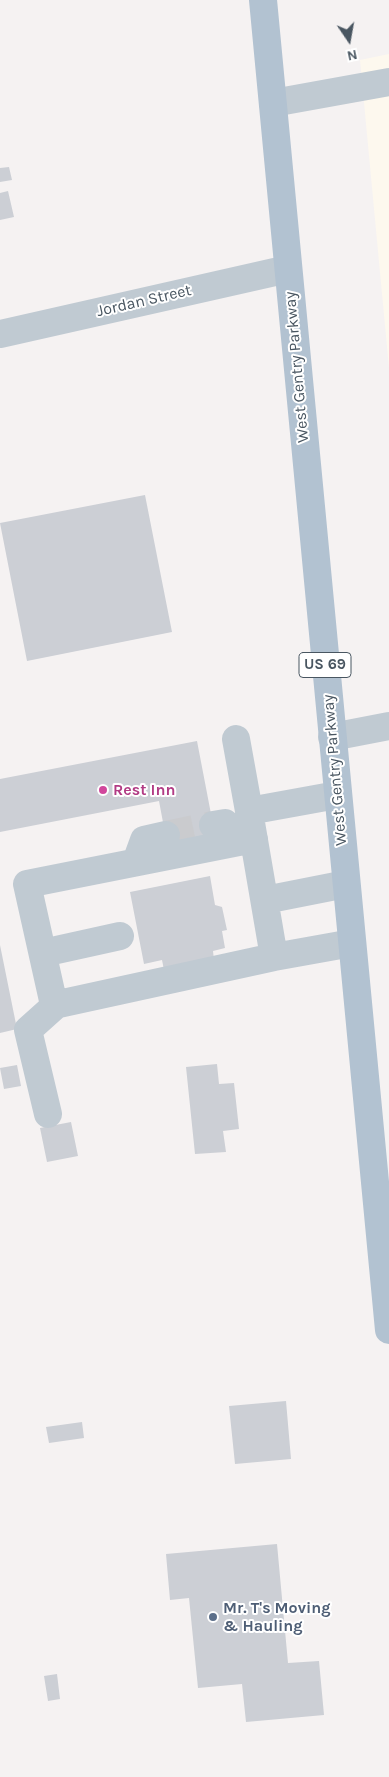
<!DOCTYPE html>
<html>
<head>
<meta charset="utf-8">
<style>
	body { margin:0 }
	#map { position:relative; width:389px; height:1777px; overflow:hidden; background:#f5f2f2; font-family:Karla,sans-serif }
	canvas { display:block }
	.north { position:absolute; left:324px; top:15px; width:50px; height:50px; -webkit-text-stroke:4px #fff; paint-order:stroke; rotate:168deg; font-size:14px; font-weight:700; line-height:20px; text-align:center; color:#495661 }
	.north::after { content:''; display:block; margin:auto; width:18px; height:22px; background:#495661; clip-path:polygon(50% 0,100% 100%,50% 72%,0 100%) }
</style>
</head>
<body>
<div id="map">
<canvas width="389" height="1777"></canvas>
<div class="north">N</div>
</div>
<script>
const ctx = document.querySelector('canvas').getContext('2d');
ctx.lineJoin = 'round';
function paint(path, color) { ctx.fillStyle = color; ctx.fill(path, 'evenodd'); }
const poly = rows => new Path2D(rows.map(r => 'M' + r).join(''));
function trace(path, color, width, dash) { ctx.strokeStyle = color; ctx.lineWidth = width; ctx.lineCap = dash ? 'butt' : 'round'; ctx.setLineDash(dash || []); ctx.stroke(path); }
function label(font, color, halo, rows, align = 'center') {
  ctx.font = font + ' Karla,sans-serif'; ctx.lineWidth = 4; ctx.setLineDash([]); ctx.textBaseline = 'middle'; ctx.strokeStyle = halo; ctx.fillStyle = color; for (const [text, x, y, turn = 0] of rows) {
    ctx.save(); ctx.translate(x, y); ctx.rotate((+turn || 0) * Math.PI / 180); ctx.textAlign = isNaN(turn) ? turn : align; if (halo) ctx.strokeText(text, 0, 0); ctx.fillText(text, 0, 0); ctx.restore();
  }
}
paint(poly([
	[389,54,389,368,360,60]
]), '#fdf8ee');
paint(poly([
	[9,167,12,180,0,182,0,168],
	[8,191,14,217,0,220,0,193],
	[145,495,172,632,27,661,0,523],
	[197,741,216,840,168,849,159,801,0,832,0,779],
	[210,876,215,905,222,907,227,930,222,931,225,948,213,951,214,960,164,970,162,960,144,964,130,892],
	[0,945,17,1029,0,1033],
	[217,1064,219,1084,234,1083,239,1129,223,1131,226,1152,195,1154,186,1067],
	[17,1065,21,1086,4,1089,0,1068],
	[71,1122,78,1156,47,1162,40,1128],
	[286,1401,291,1459,235,1464,229,1406],
	[82,1422,84,1438,49,1443,46,1427],
	[277,1544,288,1663,319,1661,324,1715,246,1722,242,1684,198,1688,189,1598,170,1600,166,1554],
	[57,1674,60,1699,48,1701,44,1676]
]), '#cccfd5');
trace(poly([
	[166,835,213,825]
]), '#cacbce', 28, [28, 14]);
trace(poly([
	[273,103,389,82],
	[0,334,288,269],
	[332,737,389,726],
	[236,739,249,811],
	[337,795,249,811,274,957,352,943],
	[213,825,225,823,237,842],
	[254,839,27,884,54,1005,274,957],
	[136,862,144,840,166,835],
	[265,900,346,884],
	[43,953,120,936],
	[48,1114,28,1030,57,1004]
]), '#c0cad2', 28);
trace(poly([
	[263,0,389,1330]
]), '#b2c2d1', 28);
for (const [x, y, r, color] of [
	[103,790,5,"#d1479c"],
	[213,1617,5,"#5c6f8a"]
]) { const dot = new Path2D(); dot.arc(x, y, r, 0, 2 * Math.PI); ctx.fillStyle = color; ctx.fill(dot); trace(dot, '#fff', 2); }
for (const [x, y, w] of [
	[325,665,52]
]) { const box = new Path2D(); box.roundRect(x - w / 2, y - 12.5, w, 25, 4); ctx.fillStyle = '#fff'; ctx.fill(box); trace(box, '#495661', 1); }
label('bold 15px', '#495661', null, [
	["US 69",325,665]
]);
label('16px', '#495661', '#fff', [
	["Jordan Street",144,301,-13],
	["West Gentry Parkway",297,367,-95],
	["West Gentry Parkway",335,770,-95]
]);
label('bold 16px', '#b23c85', '#fff', [
	["Rest Inn",113,790]
], 'left');
label('bold 16px', '#4e5e75', '#fff', [
	["Mr. T's Moving",223,1608],
	["& Hauling",223,1626]
], 'left');
</script>
</body>
</html>
